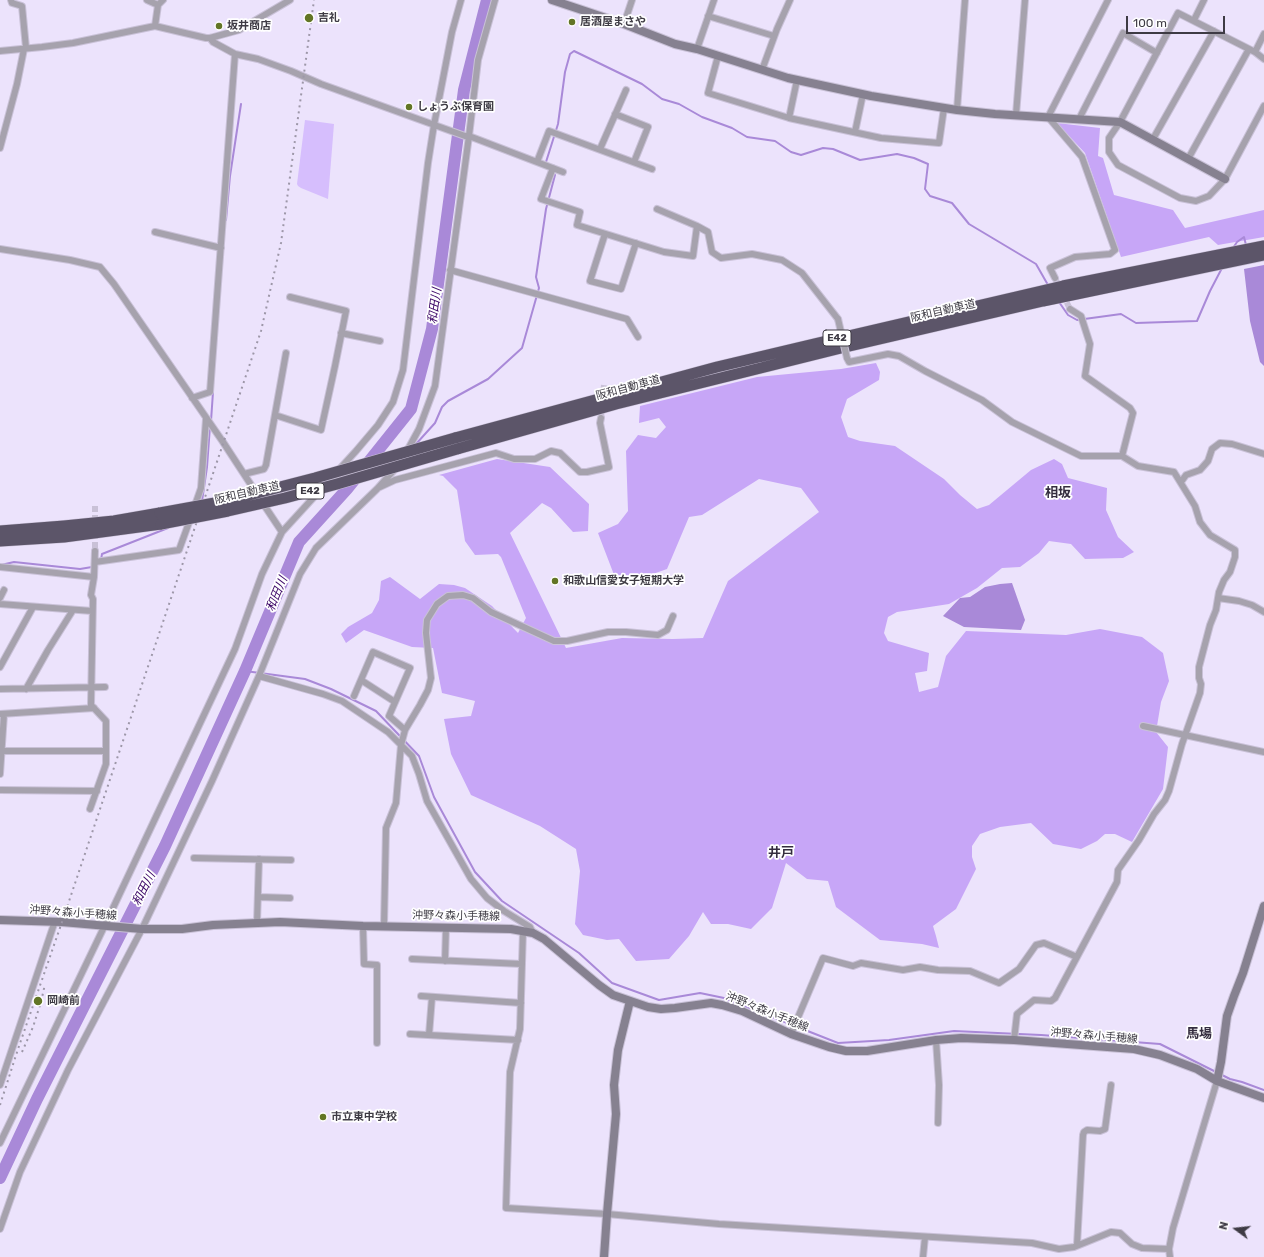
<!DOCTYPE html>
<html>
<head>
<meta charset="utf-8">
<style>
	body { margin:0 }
	#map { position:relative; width:1264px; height:1257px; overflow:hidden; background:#ece3fc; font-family:Rubik,sans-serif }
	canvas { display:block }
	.north { position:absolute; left:1216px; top:1209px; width:40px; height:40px; -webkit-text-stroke:3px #fff; paint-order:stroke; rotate:285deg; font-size:11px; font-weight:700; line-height:16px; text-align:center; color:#3e3b44 }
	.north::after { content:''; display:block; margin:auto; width:14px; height:18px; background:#3e3b44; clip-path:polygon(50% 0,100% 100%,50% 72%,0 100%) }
	.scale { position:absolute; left:1126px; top:16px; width:99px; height:18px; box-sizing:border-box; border:2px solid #3e3b44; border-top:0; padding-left:5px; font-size:12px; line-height:14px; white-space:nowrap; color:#3e3b44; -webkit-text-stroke:3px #fff; paint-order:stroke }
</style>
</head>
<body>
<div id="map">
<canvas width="1264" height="1257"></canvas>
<div class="north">N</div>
<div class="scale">100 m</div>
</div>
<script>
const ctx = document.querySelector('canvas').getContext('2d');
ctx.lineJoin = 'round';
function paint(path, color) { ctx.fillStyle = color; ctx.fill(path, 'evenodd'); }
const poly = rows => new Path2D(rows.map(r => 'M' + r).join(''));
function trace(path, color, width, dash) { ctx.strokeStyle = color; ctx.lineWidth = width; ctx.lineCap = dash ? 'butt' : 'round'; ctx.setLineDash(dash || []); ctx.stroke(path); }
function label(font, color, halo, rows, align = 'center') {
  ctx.font = font + ' Rubik,"Noto Sans JP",sans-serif'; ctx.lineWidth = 3.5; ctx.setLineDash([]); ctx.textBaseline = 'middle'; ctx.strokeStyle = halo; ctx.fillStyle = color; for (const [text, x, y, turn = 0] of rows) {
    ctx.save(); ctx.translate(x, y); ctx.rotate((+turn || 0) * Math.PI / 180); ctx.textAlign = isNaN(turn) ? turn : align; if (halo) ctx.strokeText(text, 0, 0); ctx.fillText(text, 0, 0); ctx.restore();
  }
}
paint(poly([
	[305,120,334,124,328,199,301,188,298,186,297,184]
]), '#d6befd');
paint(poly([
	[1057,123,1100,128,1098,156,1103,158,1114,195,1173,210,1185,228,1264,210,1264,237,1218,245,1209,237,1121,257,1085,153],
	[876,363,880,372,879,380,847,399,841,417,848,437,860,441,895,446,944,479,960,495,977,509,989,505,1031,470,1054,459,1062,464,1068,478,1107,488,1106,510,1118,537,1134,552,1123,558,1085,559,1071,544,1049,541,1039,553,1020,567,1002,568,977,588,949,604,897,612,888,617,884,633,888,641,929,653,927,671,915,673,919,692,938,687,946,656,966,631,1066,635,1100,629,1142,637,1163,653,1169,681,1161,702,1156,732,1168,747,1163,789,1132,842,1115,834,1105,834,1097,841,1081,849,1053,844,1031,823,1000,827,980,834,972,846,972,857,976,869,956,909,933,926,936,936,939,948,922,944,880,940,836,907,828,881,807,879,786,863,772,908,751,929,728,924,711,924,703,912,689,936,669,959,636,961,619,939,607,940,583,935,575,924,580,871,576,849,540,826,471,795,451,754,444,719,471,716,475,701,442,693,433,648,412,647,364,630,346,643,341,634,348,627,372,613,379,600,381,581,390,577,420,599,439,584,454,585,465,588,492,606,518,633,526,618,501,557,498,554,475,555,465,541,457,490,443,476,439,475,497,459,550,467,589,504,588,531,573,532,551,508,542,503,510,533,566,648,622,638,673,639,703,638,728,581,819,512,801,488,759,479,702,515,689,517,667,569,633,581,616,580,598,533,618,524,628,511,626,451,638,435,656,438,666,427,659,418,639,423,640,406,757,377,841,369]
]), '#c7a6f7');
paint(poly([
	[1264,265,1264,366,1260,362,1250,321,1244,269],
	[1012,583,1025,620,1021,630,964,627,943,616,960,598,970,597,985,587,1000,584]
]), '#a989d8');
trace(poly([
	[548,165,546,162,558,124,565,72,570,54,574,51,642,84,662,99,679,104,702,117,732,128,747,137,775,141,791,152,801,155,823,148,833,149,860,160,897,154,914,158,928,164,925,189,930,196,952,203,969,224,1036,264,1048,285],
	[226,220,230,176,241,104],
	[1233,248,1237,242,1244,237,1246,245],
	[1059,302,1068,315,1077,320,1121,314,1136,323,1197,321,1210,291,1222,268],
	[211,421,213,392],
	[416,444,435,423,442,407,448,401,488,379,522,348,539,288,536,277,546,209,555,175,553,172],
	[202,501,207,467,210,426],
	[101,560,102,554,168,528],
	[1,565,14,562,80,569,92,567],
	[245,671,305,679,331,689,376,711,419,756,434,797,475,872,502,901,579,953,612,983,659,1000,700,993,724,998,838,1043,889,1040,954,1031,1041,1035,1160,1044,1216,1072],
	[1220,1074,1230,1079,1242,1082,1264,1090]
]), '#a989d8', 2);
trace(poly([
	[0,1178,37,1099,165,846,245,671,299,542,347,489,411,409,432,329,464,90,487,0]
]), '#a989d8', 12);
trace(poly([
	[1055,278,1070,309],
	[601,418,604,385],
	[95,506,95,551]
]), '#c9c1d7', 6, [6, 3]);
const street = poly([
	[11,0,12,3,22,6,26,48],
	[147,0,158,5],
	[708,16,774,36],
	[1194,20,1204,0],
	[624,24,632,0],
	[155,26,158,5,163,0],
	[1264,34,1255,52,1264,59],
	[697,49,714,0],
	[0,51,42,47,73,43,155,26,206,38,210,38,239,30,290,0],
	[1255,52,1178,13,1120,122,1109,138,1109,152,1118,165,1180,198,1196,201,1209,196,1225,179,1264,106],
	[235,54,258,59,291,71,321,84,465,136,469,136,563,172],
	[718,56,708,93,789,118,881,138,939,143,944,108],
	[762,70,777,29,790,0],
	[957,110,965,0],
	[615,114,648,127,634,162],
	[1016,115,1025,0],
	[789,118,797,80],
	[1079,119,1123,33,1157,53],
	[855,132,863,94],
	[1153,139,1214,31],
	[0,148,17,84,24,49],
	[600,149,626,90],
	[1188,159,1249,49],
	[537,162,549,131,652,169],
	[553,168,541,199,580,212,577,225,664,252,693,256,697,226],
	[657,209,697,226,708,232,712,252,721,258,752,254,782,260,802,273,838,319],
	[155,232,221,248],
	[605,234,590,281,621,289,636,243],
	[0,249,70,260,100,267,114,284,223,442,257,494],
	[450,270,627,319,638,337],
	[1055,278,1050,268,1075,257,1110,254,1115,250,1082,157,1048,117,1108,0],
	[1070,309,1081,316,1090,344,1085,376,1130,408,1133,413,1122,456],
	[341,333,380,341],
	[847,358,849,362,888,354,899,356,925,371,982,400,1012,422,1081,456,1122,456,1138,466,1174,472,1195,506,1200,522,1210,535,1235,550,1235,557,1230,572,1224,580,1219,592,1216,610,1210,625,1199,667,1199,678,1201,684,1200,693,1182,744,1169,791,1165,800,1154,814,1139,840,1118,870,1117,882,1055,998,1051,1001,1034,1000,1017,1014,1014,1040],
	[192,398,210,392,235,54,213,42,210,38],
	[275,415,321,430,335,366,346,311,290,297],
	[407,451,419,429,435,386,469,136,478,60,495,0],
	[244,474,264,469,266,465,286,353],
	[1181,482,1186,475,1200,470,1208,461,1212,449,1220,443,1232,444,1264,454],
	[380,487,395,480,496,453,514,459,535,459,551,451,560,453,580,472,587,472,609,467,600,423,601,418],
	[262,502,282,532],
	[194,508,201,488,206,419],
	[95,562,179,550,191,517],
	[0,567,94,577],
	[0,598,4,590],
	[1218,598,1239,601,1252,605,1264,612],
	[0,604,92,611],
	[0,667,33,607],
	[259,676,323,694,342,701,388,732,412,756,419,774,427,801,471,879,487,898,504,911,530,927,533,933],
	[361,680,395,702],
	[0,689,105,687],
	[26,689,48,650,73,610],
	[354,696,373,652,410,668,389,716,405,730],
	[0,714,94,708],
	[1143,726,1264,752],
	[1,751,106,751],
	[0,774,4,714],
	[0,790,97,791],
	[90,809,106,764,106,721,91,705,93,599,91,595,94,577,95,551],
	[194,858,291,860],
	[258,897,290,898],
	[257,923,259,859],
	[363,926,364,964,377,965,377,1043],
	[384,926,386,828,396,803,401,745,405,730,420,705,428,690,431,678,426,633,427,620,437,604,448,596,463,595,473,598,491,612,554,641,567,641,608,632,626,632,658,635,667,630,673,616],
	[523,931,520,1029,510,1072,506,1208,607,1214,719,1224,1032,1243,1059,1249,1074,1247,1111,1232,1120,1233,1132,1244,1142,1248,1169,1249],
	[412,959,522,964],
	[445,961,446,927],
	[421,996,521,1003],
	[410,1034,518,1040],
	[791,1034,823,958,853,966,861,963,903,970,920,967,938,970,970,971,999,983,1019,969,1036,945,1044,943,1077,957],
	[429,1035,432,997],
	[936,1040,939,1085,938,1123],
	[0,1085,55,921],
	[0,1143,105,925,235,649,262,574,282,532,356,451,378,425,393,402,403,370,428,163,434,125,452,32,461,0],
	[0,1229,20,1172,68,1070,142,929,212,781,259,676,300,574,316,548,377,489,395,469],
	[1077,1245,1083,1135,1084,1132,1087,1130,1100,1131,1105,1129,1111,1085],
	[923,1257,925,1237],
	[1170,1257,1169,1249,1173,1228,1217,1081]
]);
const secondary = poly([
	[552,0,624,24,675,44,697,49,788,78,871,96,957,110,995,114,1120,122,1225,179],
	[0,920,62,922,142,929,182,929,213,925,280,922,363,926,511,929,533,933,544,939,599,985,613,995,648,1007,661,1009,675,1008,711,1003,722,1005,742,1011,791,1034,829,1047,846,1051,867,1051,936,1040,961,1038,1014,1040,1134,1049,1160,1055,1197,1069,1217,1081,1264,1098],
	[1217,1081,1221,1062,1227,1016,1234,996,1243,973,1264,906],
	[604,1257,607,1214,616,1114,614,1085,618,1050,630,1001]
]);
const highway = poly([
	[455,438,717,367,814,344,1063,286,1264,246],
	[457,449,616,404,841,348,1043,301,1264,255],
	[0,531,64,526,114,521,160,513],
	[0,541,64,537,161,524]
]);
trace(street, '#c9c1d7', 8);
trace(secondary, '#c9c1d7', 10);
trace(highway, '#c9c1d7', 12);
trace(street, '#a6a2ad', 6);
trace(secondary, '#868190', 8);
trace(highway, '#5c5569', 11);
trace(poly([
	[22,1052,33,1027,41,1002,45,984],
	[0,1105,18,1049,62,922,261,331,281,243,314,0]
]), '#9d97a8', 2, [2, 4]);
const streetBridge = poly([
	[838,319,847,358]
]);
const highwayBridge = poly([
	[160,513,226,501,315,478,455,438],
	[161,524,228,511,285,498,337,484,457,449]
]);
trace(streetBridge, '#c9c1d7', 8, []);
trace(highwayBridge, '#c9c1d7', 12, []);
trace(streetBridge, '#a6a2ad', 6);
trace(highwayBridge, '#5c5569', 11);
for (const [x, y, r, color] of [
	[309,18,5,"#627525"],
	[572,22,4,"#627525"],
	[219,26,4,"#627525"],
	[409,107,4,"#627525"],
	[555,581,4,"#627525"],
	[38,1001,5,"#627525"],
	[323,1117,4,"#627525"]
]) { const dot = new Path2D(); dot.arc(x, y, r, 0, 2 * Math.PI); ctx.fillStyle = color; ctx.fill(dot); trace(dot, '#fff', 1.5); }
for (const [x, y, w] of [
	[837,338,28],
	[310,491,28]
]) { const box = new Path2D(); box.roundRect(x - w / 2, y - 8, w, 16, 3); ctx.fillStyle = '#fff'; ctx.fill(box); trace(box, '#3e3b44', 1); }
label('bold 10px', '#3e3b44', null, [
	["E42",837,338],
	["E42",310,491]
]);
label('bold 11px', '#3e3b44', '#fff', [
	["吉礼",318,18],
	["居酒屋まさや",580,22],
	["坂井商店",227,26],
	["しょうぶ保育園",417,107],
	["和歌山信愛女子短期大学",563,581],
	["岡崎前",47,1001],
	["市立東中学校",331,1117]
], 'left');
label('11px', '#3e3b44', '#fff', [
	["阪和自動車道",943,311,-13],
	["阪和自動車道",628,388,-15],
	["阪和自動車道",247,493,-13],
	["沖野々森小手穂線",73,913,4],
	["沖野々森小手穂線",456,916,1],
	["沖野々森小手穂線",767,1012,22],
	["沖野々森小手穂線",1094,1036,5]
]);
label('italic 12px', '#3b0566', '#fff', [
	["和田川",435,306,-82],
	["和田川",277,594,-67],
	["和田川",144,889,-63]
]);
label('bold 13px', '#342d3f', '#fff', [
	["相坂",1058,493],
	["井戸",781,853],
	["馬場",1199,1034]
]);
</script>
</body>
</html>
